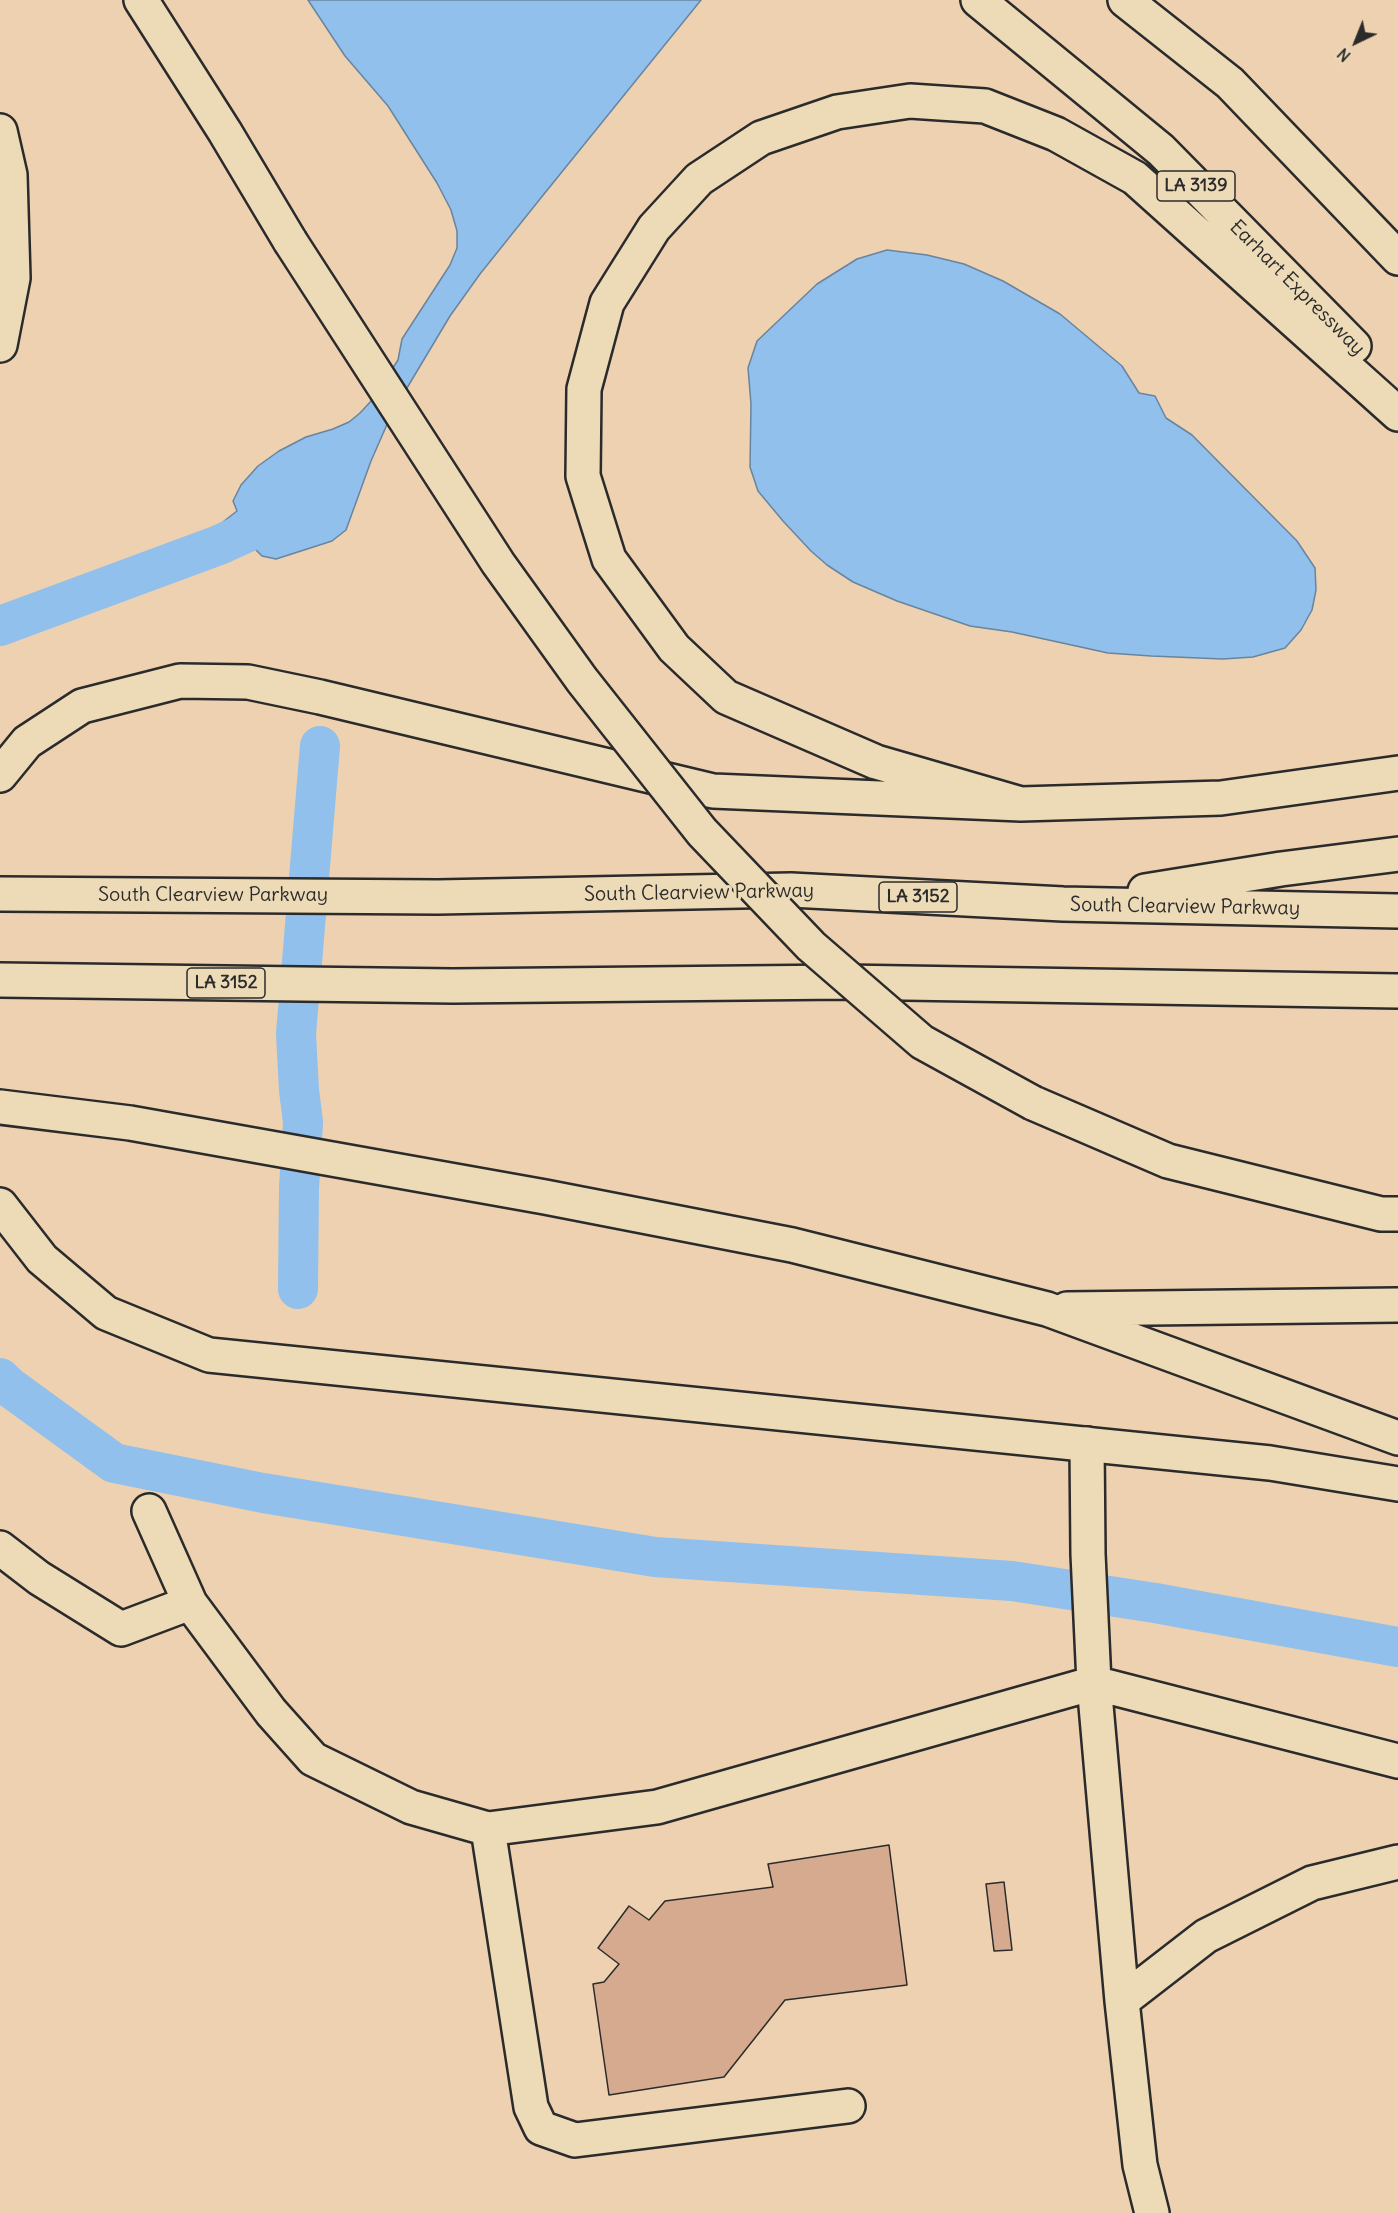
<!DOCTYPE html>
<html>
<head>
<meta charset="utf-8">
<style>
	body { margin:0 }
	#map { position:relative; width:1398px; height:2213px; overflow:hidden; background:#edd1b0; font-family:Delius,sans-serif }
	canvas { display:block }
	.north { position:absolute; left:1326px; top:12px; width:60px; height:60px; -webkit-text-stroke:4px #eddbb8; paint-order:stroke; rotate:223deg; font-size:16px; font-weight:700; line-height:24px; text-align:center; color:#2b2b2b }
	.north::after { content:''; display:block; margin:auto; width:21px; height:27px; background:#2b2b2b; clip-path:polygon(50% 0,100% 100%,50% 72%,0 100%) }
</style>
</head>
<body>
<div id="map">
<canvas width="1398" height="2213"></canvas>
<div class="north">N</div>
</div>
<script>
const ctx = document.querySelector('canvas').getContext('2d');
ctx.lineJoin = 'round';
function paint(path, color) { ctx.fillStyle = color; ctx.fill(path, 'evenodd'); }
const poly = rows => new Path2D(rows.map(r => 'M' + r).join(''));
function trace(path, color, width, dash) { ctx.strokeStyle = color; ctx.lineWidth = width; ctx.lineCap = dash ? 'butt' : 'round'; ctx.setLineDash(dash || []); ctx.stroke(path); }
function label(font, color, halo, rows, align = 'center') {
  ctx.font = font + ' Delius,sans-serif'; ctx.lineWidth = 6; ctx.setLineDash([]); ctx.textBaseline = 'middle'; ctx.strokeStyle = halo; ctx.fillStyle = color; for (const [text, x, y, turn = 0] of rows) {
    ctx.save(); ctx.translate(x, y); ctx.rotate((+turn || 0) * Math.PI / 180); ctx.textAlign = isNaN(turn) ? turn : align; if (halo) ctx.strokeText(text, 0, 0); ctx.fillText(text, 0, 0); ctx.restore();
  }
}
const water = poly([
	[308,0,701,0,540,199,480,274,450,316,392,413,371,461,346,530,332,541,276,559,262,556,253,547,218,558,212,535,219,525,237,511,233,501,241,485,258,466,279,451,306,437,333,429,349,422,360,413,372,400,398,360,402,339,450,265,457,248,457,231,451,210,437,183,388,106,345,56,308,0],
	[887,250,927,255,964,264,1003,281,1060,314,1122,366,1139,393,1155,396,1166,418,1192,435,1297,541,1315,568,1316,590,1312,610,1301,630,1285,648,1253,657,1223,659,1151,656,1108,653,1012,632,970,626,897,601,853,582,827,565,811,551,783,521,758,491,750,467,751,404,748,368,757,341,817,284,857,259,887,250]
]);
paint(water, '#90c0eb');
trace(water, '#68849e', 1.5);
trace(poly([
	[297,1061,308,1063],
	[299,1080,308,1082]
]), '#68849e', 12);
trace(poly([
	[0,626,219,545,265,524],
	[298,1289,299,1188,303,1122,299,1090,296,1034,320,746],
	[0,1378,8,1386,114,1463,263,1493,655,1557,1012,1581,1155,1603,1398,1647]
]), '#90c0eb', 40);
const building = poly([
	[889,1845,907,1985,785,2000,724,2077,609,2095,593,1984,604,1982,619,1964,598,1948,629,1906,649,1920,665,1901,773,1887,768,1864,889,1845],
	[1004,1882,1012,1950,994,1951,986,1884,1004,1882]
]);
paint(building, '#d5aa8f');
trace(building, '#2b2b2b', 1.5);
const minor = poly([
	[1087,1444,1088,1554,1094,1683,1122,2001,1140,2165,1152,2213],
	[149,1511,190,1603,271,1712,313,1759,411,1807,488,1829,531,2107,541,2128,575,2140,848,2106],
	[0,1548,39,1578,121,1629,190,1603],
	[488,1829,657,1807,1094,1683,1398,1761],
	[1122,2001,1206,1936,1312,1883,1398,1862]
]);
const highway = poly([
	[141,0,225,132,290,241],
	[978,0,1161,150,1354,346],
	[1125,0,1230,83,1398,258],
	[0,131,10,175,13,278,0,345],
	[0,775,27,742,82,706,180,681,248,682,320,697,713,791,1021,804,1221,798,1398,773],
	[1021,804,876,762,726,697,674,648,609,559,583,476,584,389,607,303,654,228,699,179,761,138,837,112,910,101,985,106,1056,134,1135,178,1398,414],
	[1145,891,1281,869,1398,854],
	[0,894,438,897,791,890,1063,904,1398,911],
	[0,980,453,986,843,982,1398,991],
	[1033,1103,1168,1161,1381,1214,1398,1214],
	[0,1107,130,1123,545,1197,792,1245,1047,1309,1398,1438],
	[0,1205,42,1259,106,1313,209,1355,1270,1463,1398,1484],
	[1067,1309,1398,1305]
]);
trace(minor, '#2b2b2b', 38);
trace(highway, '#2b2b2b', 38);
trace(minor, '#eddbb8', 33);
trace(highway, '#eddbb8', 33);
const highwayBridge = poly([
	[290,241,498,563,582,680,702,832,811,946,922,1042,1033,1103]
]);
trace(highwayBridge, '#2b2b2b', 38, []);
trace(highwayBridge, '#eddbb8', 33);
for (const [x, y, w] of [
	[1196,186,78],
	[918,897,78],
	[226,983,78]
]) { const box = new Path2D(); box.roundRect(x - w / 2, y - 15, w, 30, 4.5); ctx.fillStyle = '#eddbb8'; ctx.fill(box); trace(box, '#2b2b2b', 1.5); }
label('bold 18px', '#2b2b2b', null, [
	["LA 3139",1196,186],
	["LA 3152",918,897],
	["LA 3152",226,983]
]);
label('20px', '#2b2b2b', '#eddbb8', [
	["Earhart Expressway",1297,288,45],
	["South Clearview Parkway",699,893,-1],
	["South Clearview Parkway",213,895],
	["South Clearview Parkway",1185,907,1]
]);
</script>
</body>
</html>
